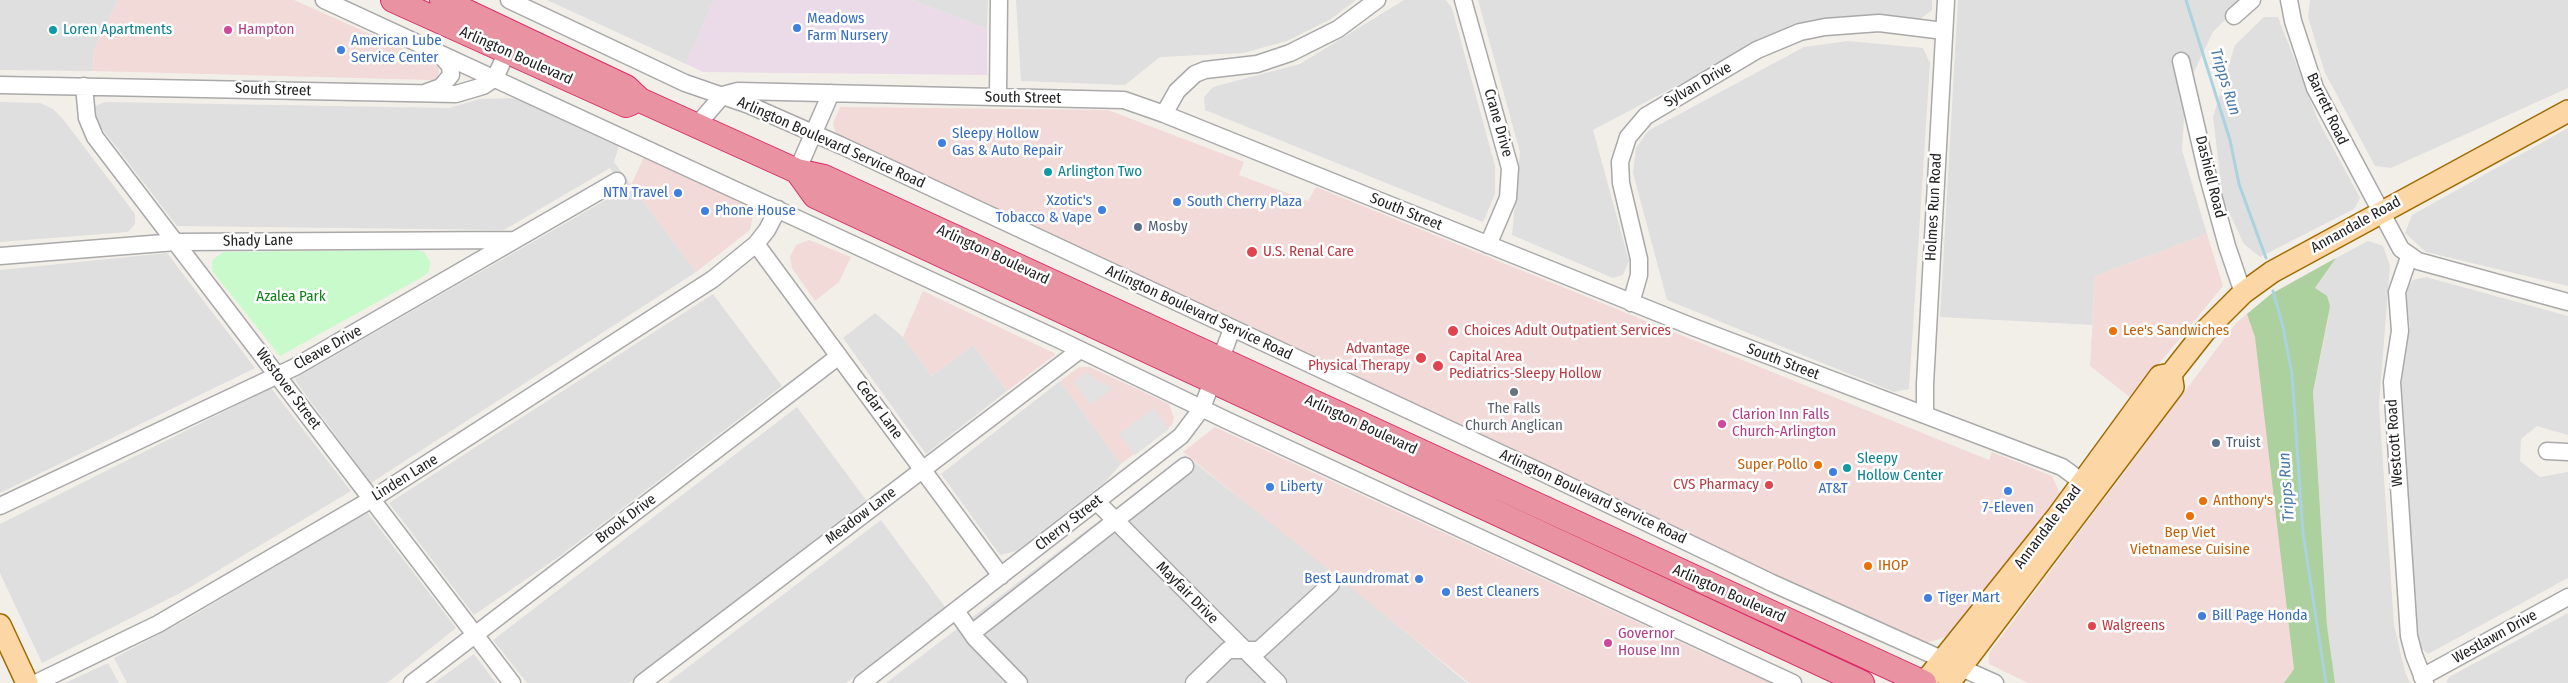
<!DOCTYPE html>
<html>
<head>
<meta charset="utf-8">
<style>
	body { margin:0 }
	canvas { display:block; background:#f2efe9 }
</style>
</head>
<body>
<canvas width="2568" height="683"></canvas>
<script>
const ctx = document.querySelector('canvas').getContext('2d');
ctx.lineJoin = 'round';
function paint(path, color) { ctx.fillStyle = color; ctx.fill(path, 'evenodd'); }
const poly = rows => new Path2D(rows.map(r => 'M' + r).join(''));
function trace(path, color, width, dash) { ctx.strokeStyle = color; ctx.lineWidth = width; ctx.lineCap = dash ? 'butt' : 'round'; ctx.setLineDash(dash || []); ctx.stroke(path); }
function label(font, color, halo, rows, align = 'center') {
  ctx.font = font + ' "Fira Sans Condensed",sans-serif'; ctx.lineWidth = 5; ctx.setLineDash([]); ctx.textBaseline = 'middle'; ctx.strokeStyle = halo; ctx.fillStyle = color; for (const [text, x, y, turn = 0] of rows) {
    ctx.save(); ctx.translate(x, y); ctx.rotate((+turn || 0) * Math.PI / 180); ctx.textAlign = isNaN(turn) ? turn : align; if (halo) ctx.strokeText(text, 0, 0); ctx.fillText(text, 0, 0); ctx.restore();
  }
}
paint(poly([
	[0,0,118,0,94,50,93,71,0,70],
	[547,0,714,0,686,64],
	[913,0,988,0,987,29],
	[1016,0,1356,0,1331,19,1287,41,1243,53,1160,57,1125,85,1021,81],
	[1404,0,1446,0,1452,8,1495,166,1495,194,1483,222,1205,110,1204,97,1213,87,1300,64],
	[1478,0,1932,0,1932,10,1920,19,1844,16,1786,28,1593,130,1629,261,1623,275,1613,278,1512,235,1520,152],
	[1958,0,2244,0,2213,32,2186,88,2182,150,2207,234,2095,276,2092,325,1940,317],
	[2310,0,2568,0,2568,88,2391,168,2375,166,2325,73,2308,17],
	[2264,17,2278,17,2318,120,2360,198,2354,209,2260,257,2244,244,2223,199,2213,117,2235,45],
	[1848,41,1923,48,1930,63,1909,389,1894,392,1667,300,1633,173,1636,148,1648,131,1804,47],
	[515,98,619,146,614,162,696,272,371,483,294,379,625,189,610,168,504,230,177,226,96,121,93,114,96,106,105,102,449,108,480,99],
	[0,102,40,103,53,109,63,119,135,214,135,224,128,232,0,242],
	[2568,128,2568,286,2426,252,2405,233,2412,215],
	[2368,241,2383,246,2390,266,2379,404,2394,625,2405,672,2410,683,2335,683,2335,678,2284,683,2327,626,2313,392,2329,317,2300,311,2336,258],
	[167,253,255,368,0,493,0,270],
	[2426,277,2568,316,2568,435,2537,426,2521,439,2520,461,2540,477,2568,472,2568,578,2428,654,2418,645,2413,613,2401,374,2410,326,2405,291,2413,280],
	[713,294,782,386,560,556,474,615,389,503],
	[875,313,903,337,932,376,973,345,1007,391,926,454,843,338],
	[1060,381,1121,464,1105,482,1017,551,1000,555,941,474],
	[271,388,351,491,182,592,42,663,0,573,0,524],
	[797,407,866,500,629,683,527,683,493,640],
	[1185,455,1324,564,1467,683,886,683],
	[367,512,456,628,387,683,127,683,114,658,184,621],
	[881,520,945,607,846,683,667,683],
	[2568,613,2568,683,2446,683,2449,677],
	[474,654,496,683,434,683],
	[108,663,119,683,65,683]
]), '#e0dfdf');
paint(poly([
	[118,0,294,0,433,62,438,67,439,72,437,78,432,80,93,71,94,50],
	[840,107,1108,110,1244,162,1239,175,1308,201,1316,187,1989,460,1992,452,2052,476,2060,494,1949,636,1926,643,1775,576,837,138,833,123],
	[644,157,744,203,753,215,750,230,696,272,631,185],
	[2207,234,2223,286,2131,398,2090,366,2095,276],
	[809,240,851,257,839,282,815,301,792,268,790,257,796,245],
	[2336,258,2300,310,2329,317,2313,392,2327,626,2284,683,2028,683,1989,664,1989,653,2236,323,2271,294],
	[923,291,1056,354,1007,391,973,345,932,376,903,337],
	[1079,367,1090,367,1169,404,1174,418,1172,425,1121,464,1060,381],
	[1215,427,1695,649,1771,683,1469,683,1183,452]
]), '#f2dad9');
paint(poly([
	[714,0,913,0,987,29,987,75,703,72,686,64]
]), '#ebdbe8');
paint(poly([
	[2336,258,2315,288,2327,296,2330,306,2313,392,2327,626,2335,683,2284,683,2294,669,2255,337,2247,314,2271,294]
]), '#add19e');
paint(poly([
	[417,250,424,252,430,262,429,271,424,276,280,356,213,272,212,265,213,259,224,252]
]), '#c8facc');
paint(poly([
	[1087,372,1095,379,1113,388,1091,405,1074,382],
	[1153,408,1169,429,1135,455,1119,434]
]), '#e2e2e2');
trace(poly([
	[2186,0,2230,140,2239,184,2266,258],
	[2273,291,2283,327,2292,374,2303,533,2326,683]
]), '#aad3df', 3);
const minor = poly([
	[324,0,1060,340,1224,419,1793,683],
	[509,0,685,83,749,105,840,145,1543,473,1772,583,1995,683],
	[1463,0,1510,168,1508,198,1488,245],
	[2289,0,2293,21,2315,88,2401,249,2418,261,2568,302],
	[2234,16,2252,0],
	[2181,61,2208,177,2227,246,2243,293],
	[0,85,456,94,483,86,495,78,511,43],
	[84,86,87,118,95,137,512,683],
	[427,92,441,87,451,75,450,66,439,53],
	[998,97,999,0],
	[1164,114,1177,91,1195,74,1205,70,1257,64,1290,53,1338,29,1377,0],
	[697,125,723,95,738,91,1124,100,1164,114,1693,327,2062,467,2092,489],
	[797,171,831,93],
	[756,244,1001,576],
	[0,256,176,242,515,240],
	[2409,257,2397,292,2400,331,2392,382,2409,636,2414,655,2425,683],
	[1631,303,1639,275,1639,259,1621,183,1620,162,1628,137,1646,116,1757,50,1800,32,1825,27,1879,23,1944,31],
	[1925,415,1925,384,1946,0],
	[2547,451,2568,452],
	[1097,502,1278,683],
	[0,506,295,367,617,181],
	[956,611,975,638,1019,683],
	[972,633,1185,466],
	[2422,677,2568,597],
	[36,683,158,624,372,499,713,279,756,244,767,230,778,209],
	[412,683,839,356],
	[642,683,1080,350],
	[862,683,1181,436,1202,408,1232,329],
	[1194,683,1228,650,1259,650,1331,584]
]);
const major = poly([
	[0,625,27,683],
	[1924,683,2057,517,2160,376,2171,374,2205,331,2243,293,2272,272,2568,111],
	[1949,683,2173,387,2171,374]
]);
const highway = poly([
	[393,0,626,105,631,103],
	[442,0,626,87,640,100,797,171,824,177,1924,683],
	[797,171,815,196,1862,683]
]);
trace(minor, '#a9a9a9', 19);
trace(major, '#a06b00', 24);
trace(highway, '#dc2a67', 26);
trace(minor, '#fff', 16);
trace(major, '#fcd6a4', 21);
trace(highway, '#e892a2', 24);
for (const [x, y, r, color] of [
	[797,28,5,"#3f7fe0"],
	[53,30,5,"#0f9aa8"],
	[228,30,5,"#d1479c"],
	[341,50,5,"#3f7fe0"],
	[942,143,5,"#3f7fe0"],
	[1048,172,5,"#0f9aa8"],
	[678,193,5,"#3f7fe0"],
	[1177,202,5,"#3f7fe0"],
	[1102,210,5,"#3f7fe0"],
	[705,211,5,"#3f7fe0"],
	[1138,227,5,"#5c6f8a"],
	[1252,252,6,"#e0444e"],
	[1453,331,6,"#e0444e"],
	[2113,331,5,"#e8710a"],
	[1421,358,6,"#e0444e"],
	[1438,366,6,"#e0444e"],
	[1514,392,5,"#6b7280"],
	[1722,424,5,"#d1479c"],
	[2216,443,5,"#5c6f8a"],
	[1818,465,5,"#e8710a"],
	[1847,468,5,"#0f9aa8"],
	[1833,472,5,"#3f7fe0"],
	[1769,485,5,"#e0444e"],
	[1270,487,5,"#3f7fe0"],
	[2008,491,5,"#3f7fe0"],
	[2203,501,5,"#e8710a"],
	[2190,516,5,"#e8710a"],
	[1868,566,5,"#e8710a"],
	[1419,579,5,"#3f7fe0"],
	[1446,592,5,"#3f7fe0"],
	[1928,598,5,"#3f7fe0"],
	[2202,616,5,"#3f7fe0"],
	[2092,626,5,"#e0444e"],
	[1608,643,5,"#d1479c"]
]) { const dot = new Path2D(); dot.arc(x, y, r, 0, 2 * Math.PI); ctx.fillStyle = color; ctx.fill(dot); trace(dot, '#fff', 2); }
label('15px', '#366cbe', '#fff', [
	["Meadows",807,19],
	["Farm Nursery",807,36],
	["American Lube",351,41],
	["Service Center",351,58],
	["Sleepy Hollow",952,134],
	["Gas & Auto Repair",952,151],
	["NTN Travel",668,193,"right"],
	["Xzotic's",1092,201,"right"],
	["Tobacco & Vape",1092,218,"right"],
	["South Cherry Plaza",1187,202],
	["Phone House",715,211],
	["Liberty",1280,487],
	["AT&T",1833,489,"center"],
	["7-Eleven",2008,508,"center"],
	["Best Laundromat",1409,579,"right"],
	["Best Cleaners",1456,592],
	["Tiger Mart",1938,598],
	["Bill Page Honda",2212,616]
], 'left');
label('15px', '#0d838f', '#fff', [
	["Loren Apartments",63,30],
	["Arlington Two",1058,172],
	["Sleepy",1857,459],
	["Hollow Center",1857,476]
], 'left');
label('15px', '#b23c85', '#fff', [
	["Hampton",238,30],
	["Clarion Inn Falls",1732,415],
	["Church-Arlington",1732,432],
	["Governor",1618,634],
	["House Inn",1618,651]
], 'left');
label('15px', '#222', '#fff', [
	["Arlington Boulevard",516,56,24],
	["Sylvan Drive",1698,85,-30],
	["South Street",273,90,2],
	["South Street",1023,98,1],
	["Barrett Road",2327,109,65],
	["Crane Drive",1498,123,74],
	["Arlington Boulevard Service Road",831,143,24],
	["Dashiell Road",2210,177,76],
	["Holmes Run Road",1934,207,-87],
	["South Street",1406,212,22],
	["Annandale Road",2356,225,-29],
	["Shady Lane",258,241,-1],
	["Arlington Boulevard",993,255,25],
	["Arlington Boulevard Service Road",1199,313,25],
	["Cleave Drive",328,348,-29],
	["South Street",1783,362,21],
	["Westover Street",288,389,53],
	["Cedar Lane",879,410,54],
	["Arlington Boulevard",1361,425,25],
	["Westcott Road",2395,443,-94],
	["Linden Lane",405,478,-32],
	["Arlington Boulevard Service Road",1593,497,25],
	["Meadow Lane",861,516,-37],
	["Brook Drive",626,519,-37],
	["Cherry Street",1069,523,-38],
	["Annandale Road",2048,527,-53],
	["Mayfair Drive",1187,593,45],
	["Arlington Boulevard",1729,594,24],
	["Westlawn Drive",2495,637,-29]
]);
label('15px', '#4e5e75', '#fff', [
	["Mosby",1148,227],
	["Truist",2226,443]
], 'left');
label('15px', '#be3a42', '#fff', [
	["U.S. Renal Care",1263,252],
	["Choices Adult Outpatient Services",1464,331],
	["Advantage",1410,349,"right"],
	["Physical Therapy",1410,366,"right"],
	["Capital Area",1449,357],
	["Pediatrics-Sleepy Hollow",1449,374],
	["CVS Pharmacy",1759,485,"right"],
	["Walgreens",2102,626]
], 'left');
label('15px', '#0c8416', '#fff', [
	["Azalea Park",291,297]
]);
label('15px', '#c56008', '#fff', [
	["Lee's Sandwiches",2123,331],
	["Super Pollo",1808,465,"right"],
	["Anthony's",2213,501],
	["Bep Viet",2190,533,"center"],
	["Vietnamese Cuisine",2190,550,"center"],
	["IHOP",1878,566]
], 'left');
label('15px', '#5b616d', '#fff', [
	["The Falls",1514,409],
	["Church Anglican",1514,426]
]);
label('italic 16px', '#4a7aab', '#fff', [
	["Tripps Run",2225,82,73],
	["Tripps Run",2287,487,-94]
]);
</script>
</body>
</html>
